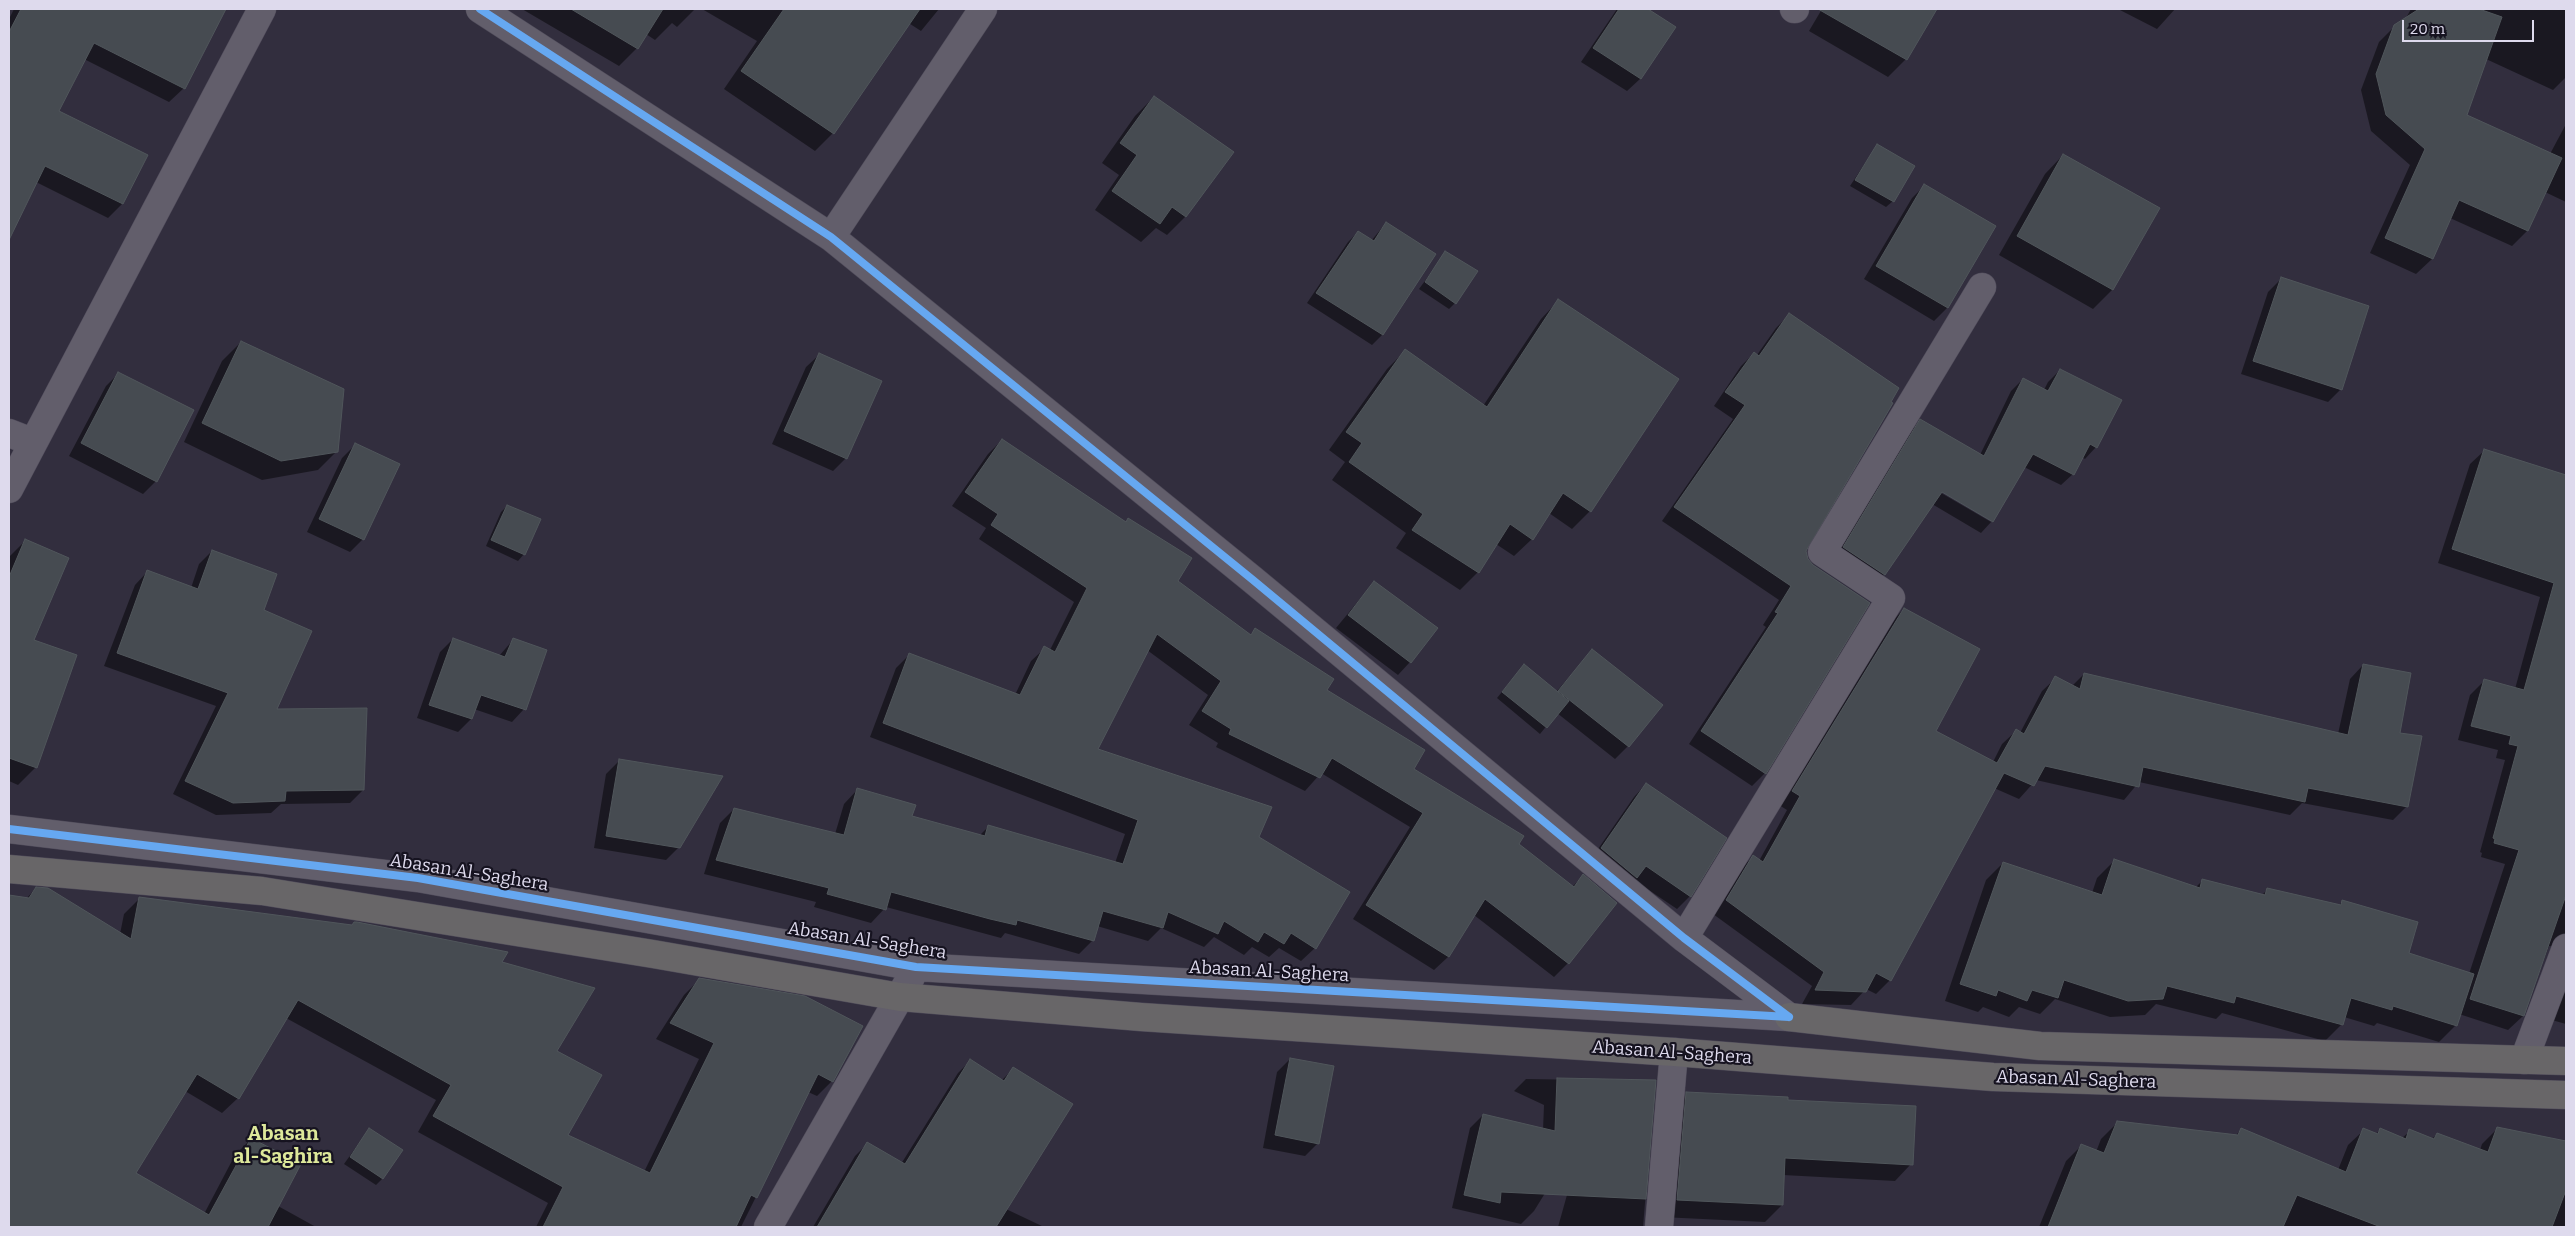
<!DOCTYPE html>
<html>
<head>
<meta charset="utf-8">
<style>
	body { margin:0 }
	#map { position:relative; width:2575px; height:1236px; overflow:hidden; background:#322e3e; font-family:Bitter,serif }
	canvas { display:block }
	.frame { position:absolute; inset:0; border:10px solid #dedaed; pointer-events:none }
	.scale { position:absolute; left:2402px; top:20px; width:132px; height:22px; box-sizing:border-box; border:2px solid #dedaed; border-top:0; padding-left:6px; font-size:15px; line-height:18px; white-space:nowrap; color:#dedaed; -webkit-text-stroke:4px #161320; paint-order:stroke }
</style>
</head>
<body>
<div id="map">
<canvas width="2575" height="1236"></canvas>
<div class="frame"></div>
<div class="scale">20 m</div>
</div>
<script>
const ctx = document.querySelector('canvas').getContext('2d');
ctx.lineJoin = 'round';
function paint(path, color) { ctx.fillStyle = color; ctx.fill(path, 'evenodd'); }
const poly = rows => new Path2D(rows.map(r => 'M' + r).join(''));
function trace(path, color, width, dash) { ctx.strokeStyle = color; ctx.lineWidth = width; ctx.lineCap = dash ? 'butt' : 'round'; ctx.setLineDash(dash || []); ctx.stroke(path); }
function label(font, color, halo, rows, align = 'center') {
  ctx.font = font + ' Bitter,serif'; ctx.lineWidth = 4.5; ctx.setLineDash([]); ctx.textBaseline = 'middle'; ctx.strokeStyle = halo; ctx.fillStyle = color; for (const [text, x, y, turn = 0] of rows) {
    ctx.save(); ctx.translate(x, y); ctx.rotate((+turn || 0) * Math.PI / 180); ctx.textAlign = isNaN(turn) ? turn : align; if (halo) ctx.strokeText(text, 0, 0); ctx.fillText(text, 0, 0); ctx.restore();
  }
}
paint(poly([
	[14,9,212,9,222,14,184,88,169,102,84,59,57,111,122,204,108,218,36,182,15,210,9,207,9,19],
	[522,9,695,9,677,27,672,23,655,40,646,34,637,48,619,66],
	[702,9,854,9,898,39,833,133,815,151,724,89,757,41],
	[887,9,939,9,921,31],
	[1617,9,1646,9,1674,27,1640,79,1627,91,1581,62],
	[1822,9,1936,9,1906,59,1888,77,1809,31],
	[2118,9,2175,9,2157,29],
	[2411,9,2566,9,2566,77,2553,90,2486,59,2465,115,2550,154,2566,124,2566,202,2545,192,2527,231,2512,246,2450,218,2432,259,2416,274,2370,253,2410,165,2371,131,2361,90,2379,42,2395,26,2406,18],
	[1154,97,1232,152,1185,217,1167,235,1156,228,1141,242,1095,210,1119,175,1102,163,1135,116],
	[1877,145,1893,201,1886,207,1850,186],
	[2063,155,2158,208,2112,290,2093,309,1999,255,2045,174],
	[1925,185,1995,227,1947,308,1934,321,1864,279,1912,198],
	[1386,223,1434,255,1382,335,1372,345,1307,303,1348,242,1358,232,1371,241],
	[1446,252,1455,303,1449,309,1419,289],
	[2281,279,2341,389,2328,402,2241,374,2268,292],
	[1558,301,1590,511,1572,529,1549,513,1532,539,1514,556,1496,544,1478,572,1460,590,1396,548,1406,533,1332,480,1345,462,1329,450,1387,369,1405,351,1483,406,1541,319],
	[1789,315,1805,551,1765,773,1752,786,1689,744,1766,627,1763,625,1779,600,1662,521,1733,419,1714,406,1741,366,1754,353,1757,355,1776,328],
	[241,342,337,451,318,470,262,480,184,442,222,361],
	[819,355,846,458,833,471,772,444,806,367],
	[2060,370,2096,447,2085,459,2082,457,2073,474,2061,485,2024,467,1992,521,1981,533,1932,504,1884,574,1872,586,1832,559,1909,432,1921,421,1980,455,2011,391,2023,379,2044,390,2048,382],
	[1937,488,1991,519,1991,522,1936,490],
	[119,373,156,481,143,494,69,456,106,386],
	[1002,440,1176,581,1250,635,1255,630,1412,769,1517,844,1572,887,1583,876,1616,903,1568,963,1554,977,1474,915,1448,957,1434,970,1353,919,1410,827,1321,773,1305,791,1216,747,1218,743,1189,725,1208,695,1147,650,1096,750,1257,837,1315,948,1301,961,1279,948,1269,957,1252,947,1244,955,1214,937,1204,947,1161,928,1148,941,1097,926,1093,940,1079,954,1005,933,1001,938,886,907,871,923,814,907,816,902,704,874,720,823,734,809,835,834,844,804,857,790,911,817,979,836,988,827,1115,863,1125,834,870,737,896,668,909,655,1015,695,1031,661,1045,648,1050,650,1074,602,979,539,986,528,952,506,988,454],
	[355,445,363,539,350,552,307,532,342,458],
	[2485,450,2566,477,2566,957,2557,947,2549,946,2523,1016,2508,1030,2459,1014,2455,1026,2439,1042,2377,1023,2374,1026,2344,1017,2342,1024,2325,1041,2222,1013,2216,1019,2156,1004,2145,1015,2110,1017,2055,999,2040,1014,2019,1007,2009,1017,1983,1007,1978,1012,1945,1001,1986,880,2003,863,2092,893,2097,878,2114,861,2196,887,2203,880,2262,895,2267,890,2338,906,2343,901,2407,954,2469,974,2505,864,2481,857,2482,853,2480,852,2505,760,2496,758,2498,750,2458,740,2470,695,2484,681,2515,689,2540,597,2438,563,2470,464],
	[507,506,524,554,518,561,486,546,501,512],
	[25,541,32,640,36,767,18,785,9,781,9,557],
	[212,551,263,611,275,710,363,790,350,803,281,804,271,813,216,815,173,794,216,706,104,666,135,585,147,572,191,588,199,564],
	[1374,582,1410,662,1398,675,1336,628],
	[1904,609,1935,731,1993,762,2002,744,2016,731,2020,733,2042,691,2056,678,2072,686,2084,674,2338,734,2350,679,2363,665,2398,734,2407,806,2393,820,2302,803,2290,815,2139,782,2124,800,2036,780,2019,799,1994,788,1890,980,1876,994,1866,989,1851,1005,1802,1004,1812,986,1713,914,1739,870,1753,857,1759,861,1787,810,1779,805,1890,623],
	[453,639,499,656,513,640,524,709,512,722,474,709,471,719,458,732,417,718,440,652],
	[1592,651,1628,746,1615,759,1557,713,1540,734,1497,698,1518,672,1556,692],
	[619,761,679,847,666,860,594,848,606,774],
	[1646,784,1725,838,1690,896,1677,909,1634,880,1589,862,1634,797],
	[36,888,120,934,124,914,139,899,351,926,354,923,500,963,556,1052,567,1136,644,1172,699,1059,656,1039,684,995,700,979,832,1081,817,1096,808,1092,741,1227,536,1227,548,1203,418,1132,436,1100,286,1018,238,1098,222,1113,185,1091,134,1173,204,1214,235,1155,251,1139,278,1206,316,1227,9,1227,9,896,26,899],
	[2566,966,2566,1024,2548,1019],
	[1290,1059,1318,1143,1305,1156,1263,1148,1277,1072],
	[970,1061,1001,1081,1013,1069,1006,1209,1044,1227,813,1227,855,1156,867,1144,901,1164,958,1073],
	[1526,1079,1655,1081,1643,1227,1558,1227,1586,1127,1534,1211,1521,1224,1452,1208,1470,1128,1483,1115,1543,1130,1544,1105,1514,1091],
	[1687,1093,1787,1101,1911,1164,1895,1181,1783,1175,1782,1205,1765,1222,1661,1217,1670,1110],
	[2117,1123,2235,1136,2242,1129,2338,1170,2348,1145,2364,1130,2376,1134,2380,1130,2402,1138,2410,1131,2432,1139,2437,1134,2480,1150,2482,1144,2498,1128,2566,1142,2566,1227,2039,1227,2066,1161,2081,1146,2096,1152,2101,1139],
	[369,1129,382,1179,376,1185,344,1164]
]), '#0007');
const building = poly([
	[21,9,226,9,185,89,94,43,59,111,148,155,123,204,45,166,9,240,9,32,21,9],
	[571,9,663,9,638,49,571,9],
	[784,9,920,9,834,134,741,71,784,9],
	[1619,9,1648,9,1676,27,1641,79,1593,48,1619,9],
	[1818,9,1937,9,1907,60,1818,9],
	[2419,9,2479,9,2502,17,2467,115,2562,158,2528,231,2459,200,2433,259,2385,238,2425,149,2386,115,2376,74,2394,25,2419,9],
	[1154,96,1234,152,1186,217,1172,207,1160,224,1112,191,1137,155,1120,143,1154,96],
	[1877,144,1915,166,1894,202,1855,180,1877,144],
	[2063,154,2160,208,2113,290,2017,236,2063,154],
	[1924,184,1996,226,1948,308,1876,266,1924,184],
	[1386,222,1436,254,1383,335,1316,293,1358,231,1374,241,1386,222],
	[1445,251,1478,271,1456,304,1425,282,1445,251],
	[2281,277,2369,306,2342,390,2253,361,2281,277],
	[1558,299,1679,379,1591,512,1563,493,1533,540,1510,524,1479,573,1412,530,1423,514,1349,462,1362,443,1346,432,1405,349,1487,407,1558,299],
	[1789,313,1899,388,1891,402,1893,403,1806,551,1808,559,1813,565,1870,603,1766,774,1701,731,1778,613,1775,612,1791,586,1674,507,1745,405,1725,392,1754,352,1759,356,1789,313],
	[241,341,344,389,338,452,281,461,202,423,241,341],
	[819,353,882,381,847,459,784,431,819,353],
	[2060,369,2122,400,2097,448,2090,444,2074,475,2033,454,1993,522,1942,492,1885,575,1843,547,1920,419,1984,456,2023,378,2048,391,2060,369],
	[118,372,194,410,157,482,81,443,118,372],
	[1002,439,1126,522,1128,518,1192,558,1178,581,1251,635,1255,628,1334,679,1327,690,1425,750,1414,769,1524,836,1519,844,1574,887,1583,874,1617,903,1569,964,1485,899,1449,957,1366,905,1423,813,1332,758,1320,778,1229,734,1231,729,1202,711,1221,681,1157,634,1098,749,1272,807,1259,837,1350,892,1316,949,1291,933,1284,944,1264,932,1258,942,1224,921,1218,934,1168,912,1163,928,1103,911,1094,941,1017,920,1016,925,990,919,891,892,886,910,827,894,829,888,716,860,734,808,844,835,857,788,916,805,912,816,985,836,988,825,1123,864,1138,820,883,723,909,653,1020,695,1044,646,1055,652,1087,588,991,525,998,514,965,492,1002,439],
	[355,443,400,464,364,540,319,519,355,443],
	[2484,449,2566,475,2566,895,2524,1016,2470,999,2519,850,2494,843,2495,839,2493,838,2518,746,2509,744,2511,736,2471,726,2484,679,2524,690,2554,583,2452,549,2484,449],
	[507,505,541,519,525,555,491,540,507,505],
	[25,539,69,558,34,640,77,655,37,768,9,758,9,577,25,539],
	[212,550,277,574,264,610,312,631,277,709,367,708,364,790,286,791,285,801,233,803,185,781,228,693,117,653,147,570,198,589,212,550],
	[1374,581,1438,628,1411,663,1348,615,1374,581],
	[1904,608,1980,649,1936,731,1997,763,2016,729,2024,734,2055,676,2080,689,2084,673,2348,735,2363,664,2411,673,2400,733,2422,736,2408,807,2308,788,2305,802,2143,767,2139,787,2045,766,2034,786,2004,773,1891,981,1876,973,1866,992,1815,990,1824,972,1726,900,1753,855,1763,862,1800,796,1792,791,1904,608],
	[453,638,505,657,513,638,547,650,526,710,481,695,472,719,429,705,453,638],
	[1592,649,1663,705,1629,747,1558,691,1592,649],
	[1524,664,1569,701,1547,728,1502,692,1524,664],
	[619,759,723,776,680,848,606,836,619,759],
	[1646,783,1727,838,1691,897,1646,866,1637,878,1601,848,1646,783],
	[2114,859,2200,888,2202,879,2265,895,2267,888,2341,905,2342,900,2418,922,2409,953,2474,974,2457,1026,2393,1006,2392,1010,2351,998,2343,1025,2236,996,2234,1003,2167,986,2163,999,2128,1001,2064,980,2058,998,2032,990,2027,1001,1998,990,1996,996,1960,984,2003,862,2102,895,2114,859],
	[36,887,48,888,131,939,139,897,352,925,354,922,357,922,508,952,502,962,595,988,557,1051,602,1075,568,1135,650,1173,714,1043,670,1023,699,978,805,996,863,1026,833,1082,818,1074,757,1198,751,1195,736,1227,543,1227,563,1187,433,1116,451,1085,298,1000,239,1099,197,1074,136,1173,209,1215,251,1138,301,1164,268,1227,9,1227,9,895,29,898,36,887],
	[1290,1058,1334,1066,1319,1144,1275,1135,1290,1058],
	[970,1059,1004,1081,1013,1067,1073,1104,996,1227,817,1227,867,1142,905,1164,970,1059],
	[1557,1078,1656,1080,1646,1199,1501,1192,1500,1203,1464,1195,1483,1114,1555,1131,1557,1078],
	[1686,1092,1788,1097,1788,1100,1916,1106,1913,1165,1785,1158,1783,1205,1677,1200,1686,1092],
	[2117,1121,2238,1135,2241,1128,2346,1172,2363,1128,2378,1134,2380,1128,2406,1139,2409,1129,2434,1139,2437,1133,2488,1152,2497,1127,2566,1141,2566,1190,2552,1227,2381,1227,2297,1195,2283,1227,2048,1227,2081,1144,2104,1153,2117,1121],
	[369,1128,403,1150,383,1179,350,1157,369,1128]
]);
paint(building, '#464b51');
trace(building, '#50565b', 1);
const minor = poly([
	[480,9,831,237,1253,580,1684,938,1789,1017],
	[1794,9,1795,9],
	[831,237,983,9],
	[9,433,32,442],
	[9,489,262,9],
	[9,829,418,878,916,967,1789,1017],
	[1684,938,1891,598,1822,552,1982,287],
	[2524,1060,2566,948],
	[768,1227,911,977],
	[1659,1227,1674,1052]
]);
const major = poly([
	[9,869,262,891,653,954,900,997,1141,1017,1674,1052,1993,1077,2566,1095],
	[1789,1017,2040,1046,2566,1061]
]);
trace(minor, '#4e4a59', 29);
trace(major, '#4e4a59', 29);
trace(minor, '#625e6b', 28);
trace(major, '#686668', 28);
trace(poly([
	[480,9,831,237,1253,580,1684,938,1789,1017],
	[9,829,418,878,916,967,1789,1017]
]), '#66a8f1', 8);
label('18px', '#dedaed', '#161320', [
	["Abasan Al-Saghera",469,873,9],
	["Abasan Al-Saghera",867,941,9],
	["Abasan Al-Saghera",1269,972,3],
	["Abasan Al-Saghera",1672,1053,4],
	["Abasan Al-Saghera",2076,1080,2]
]);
label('bold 20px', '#dde89a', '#161320', [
	["Abasan",283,1134],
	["al-Saghira",283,1157]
]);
</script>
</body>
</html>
